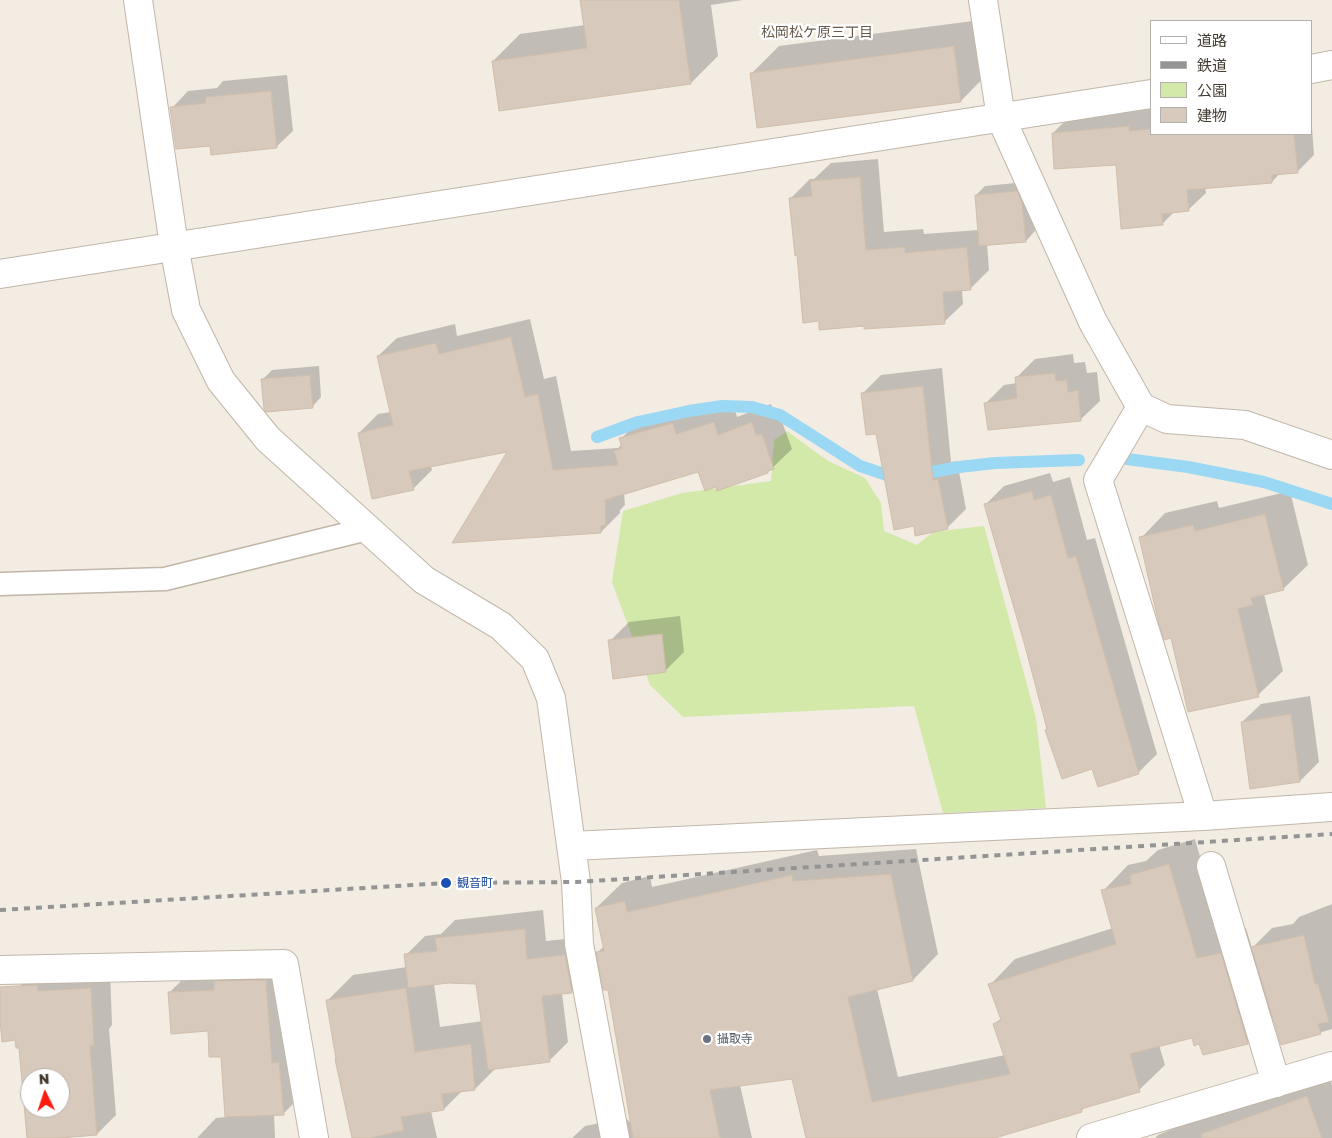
<!DOCTYPE html>
<html>
<head>
<meta charset="utf-8">
<style>
	body { margin:0 }
	#map { position:relative; width:1332px; height:1138px; overflow:hidden; background:#f2ece3; font-family:"Golos Text","Noto Sans JP",sans-serif }
	canvas { display:block }
	.legend { position:absolute; left:1150px; top:20px; width:162px; height:115px; box-sizing:border-box; background:#fff; border:1px solid #b4b1ad; margin:0; padding:6px 9px; list-style:none; font-size:15px; color:#443c33 }
	.legend li { display:flex; align-items:center; gap:10px; height:25px }
	.legend b { width:25px; border:1px solid #b4b1ad }
	.north { position:absolute; left:20px; top:1068px; width:50px; height:50px; box-sizing:border-box; background:#fff; border:1px solid #b4b1ad; border-radius:50%; rotate:356deg; font-size:14px; font-weight:700; line-height:20px; text-align:center; color:#443c33 }
	.north::after { content:''; display:block; margin:auto; width:18px; height:22px; background:#ff1a0d; clip-path:polygon(50% 0,100% 100%,50% 72%,0 100%) }
</style>
</head>
<body>
<div id="map">
<canvas width="1332" height="1138"></canvas>
<ul class="legend">
<li><b style="height:6px;background:#fff"></b>道路</li>
<li><b style="height:6px;background:#949494"></b>鉄道</li>
<li><b style="height:14px;background:#d2e9a9"></b>公園</li>
<li><b style="height:14px;background:#d7c9bb"></b>建物</li>
</ul>
<div class="north">N</div>
</div>
<script>
const ctx = document.querySelector('canvas').getContext('2d');
ctx.lineJoin = 'round';
function paint(path, color) { ctx.fillStyle = color; ctx.fill(path, 'evenodd'); }
const poly = rows => new Path2D(rows.map(r => 'M' + r).join(''));
function trace(path, color, width, dash) { ctx.strokeStyle = color; ctx.lineWidth = width; ctx.lineCap = dash ? 'butt' : 'round'; ctx.setLineDash(dash || []); ctx.stroke(path); }
function label(font, color, halo, rows, align = 'center') {
  ctx.font = font + ' "Golos Text","Noto Sans JP",sans-serif'; ctx.lineWidth = 4.5; ctx.setLineDash([]); ctx.textBaseline = 'middle'; ctx.strokeStyle = halo; ctx.fillStyle = color; for (const [text, x, y, turn = 0] of rows) {
    ctx.save(); ctx.translate(x, y); ctx.rotate((+turn || 0) * Math.PI / 180); ctx.textAlign = isNaN(turn) ? turn : align; if (halo) ctx.strokeText(text, 0, 0); ctx.fillText(text, 0, 0); ctx.restore();
  }
}
paint(poly([
	[787,431,828,461,865,478,881,503,884,531,917,545,933,532,984,526,1036,718,1046,808,943,813,914,706,683,717,650,685,612,582,623,511,682,493,771,481,774,440]
]), '#d2e9a9');
paint(poly([
	[581,0,743,0,711,5,718,56,691,83,493,61,520,34,585,25],
	[981,20,988,73,961,101,751,74,779,46],
	[287,75,293,131,276,147,172,108,188,91,217,88,223,81],
	[1151,109,1151,134,1311,134,1311,114,1314,155,1297,172,1280,173,1272,182,1205,187,1206,193,1188,210,1175,211,1162,224,1117,164,1053,133,1070,116],
	[878,159,884,232,923,229,924,234,979,230,976,195,985,186,1026,182,1031,193,1035,231,1026,241,987,244,989,270,970,289,962,290,963,304,944,322,865,325,820,320,798,254,791,198,810,179,814,179,831,163],
	[530,319,544,379,556,376,571,451,618,448,622,444,621,439,639,420,691,405,695,416,733,404,737,417,771,404,775,417,780,416,792,449,768,472,716,485,699,471,624,493,625,505,620,510,620,513,601,532,510,450,431,466,432,470,413,489,359,433,378,414,391,412,378,356,397,338,455,324,457,336],
	[1073,354,1074,363,1085,362,1087,373,1097,372,1100,401,1081,419,986,403,1004,385,1017,383,1016,378,1035,359],
	[319,366,321,397,312,407,263,379,272,370],
	[942,368,951,462,957,461,966,509,947,528,915,525,862,394,881,375],
	[1050,473,1053,482,1070,477,1087,540,1095,538,1157,754,1138,773,1093,767,1048,729,1026,645,985,505,1004,486],
	[1290,491,1308,565,1283,589,1264,594,1283,671,1258,695,1172,637,1141,538,1165,513,1217,501,1219,508],
	[680,616,684,652,665,671,610,641,629,622],
	[1310,696,1319,762,1300,781,1242,722,1261,704],
	[1195,839,1222,933,1246,928,1252,948,1272,928,1293,924,1299,917,1332,904,1332,1029,1282,1044,1274,1017,1247,1043,1199,1042,1193,1036,1159,1045,1165,1065,1139,1090,1086,1106,1081,1111,972,1138,807,1138,793,1078,740,1085,752,1138,572,1138,585,1126,626,1118,632,1125,609,988,598,952,604,946,596,908,622,883,650,876,652,887,817,850,819,856,916,849,938,954,913,980,877,989,898,1077,1005,1055,995,1024,1001,1018,990,985,1015,959,1113,928,1103,891,1128,865,1146,861,1158,850],
	[543,910,546,941,584,937,591,973,572,992,562,993,568,1042,549,1061,496,1068,475,1089,463,1090,444,1109,431,1111,437,1138,353,1138,328,1000,353,975,407,967,406,955,425,936,441,934,455,920],
	[448,982,478,982,483,1021,440,1027,434,984],
	[285,962,302,1095,283,1114,274,1114,275,1138,197,1138,216,1118,227,1117,222,1055,209,1030,170,992,189,973],
	[110,969,112,1025,109,1029,116,1115,97,1134,28,1138,20,1047,13,993,32,974],
	[30,1078,60,1078,60,1108,30,1108],
	[1328,1075,1332,1085,1332,1138,1155,1138,1158,1135,1202,1117]
]), '#0003');
trace(poly([
	[597,437,638,422,689,411,722,406,752,407,780,415,860,466,890,476,916,475,959,467,995,463,1079,460],
	[1127,459,1188,467,1264,482,1332,504]
]), '#9bd8f3', 12);
const building = poly([
	[580,0,679,0,691,84,499,111,492,61,587,48,580,0],
	[954,46,961,102,757,128,750,73,954,46],
	[271,91,277,148,211,155,210,146,176,149,170,107,206,103,205,97,271,91],
	[1129,126,1129,131,1151,129,1151,134,1294,134,1298,173,1272,175,1272,183,1187,190,1189,211,1162,214,1163,225,1121,229,1116,165,1054,169,1052,133,1129,126],
	[860,177,866,250,905,247,905,253,967,247,971,290,943,292,945,324,864,329,864,326,819,330,819,321,803,323,797,255,795,256,789,198,812,196,810,181,860,177],
	[1017,191,1022,203,1026,242,979,246,975,195,1017,191],
	[511,337,525,397,538,394,553,470,618,465,614,451,622,448,619,438,673,423,676,434,714,422,718,435,752,422,756,435,762,434,774,469,768,471,768,473,717,491,716,487,705,491,698,472,605,500,606,525,601,526,601,533,452,543,507,452,409,471,414,490,372,499,358,433,393,425,377,356,436,343,439,354,511,337],
	[1055,373,1056,381,1067,380,1068,392,1078,390,1081,421,988,430,984,403,1017,398,1015,377,1055,373],
	[310,375,313,408,266,412,264,409,261,379,310,375],
	[923,386,933,480,938,479,948,529,915,536,914,526,894,530,876,434,866,435,861,393,923,386],
	[1032,491,1034,500,1051,495,1068,558,1076,556,1139,774,1098,787,1092,769,1062,779,1045,730,1047,729,1025,646,984,504,1032,491],
	[1265,514,1284,590,1251,598,1253,605,1238,609,1259,697,1188,712,1171,638,1164,640,1158,620,1139,537,1193,525,1195,531,1265,514],
	[662,634,666,672,613,679,608,640,662,634],
	[1291,714,1300,782,1250,789,1241,722,1291,714],
	[1169,864,1197,958,1221,953,1248,1044,1203,1055,1199,1044,1194,1046,1192,1038,1130,1054,1140,1092,1081,1109,1082,1112,995,1138,806,1138,792,1079,710,1090,720,1138,633,1138,608,990,603,990,596,952,604,951,595,908,625,901,627,912,792,875,793,881,891,874,913,981,848,997,872,1102,1010,1074,993,1024,1001,1020,988,984,1116,944,1101,890,1131,884,1130,875,1169,864],
	[525,929,527,959,565,955,572,993,542,996,550,1062,488,1070,476,984,448,983,408,988,404,954,437,951,435,938,525,929],
	[1304,935,1315,984,1318,984,1329,1022,1318,1024,1321,1034,1281,1045,1251,947,1304,935],
	[266,980,272,1063,279,1062,284,1115,225,1117,221,1057,209,1057,208,1031,171,1034,168,992,214,990,214,981,266,980],
	[37,985,38,991,91,988,94,1045,90,1046,97,1135,60,1138,27,1138,19,1048,16,1048,15,1040,2,1042,0,1020,0,987,37,985],
	[30,1078,60,1078,60,1108,30,1108,30,1078],
	[406,988,415,1052,471,1044,475,1090,442,1094,444,1110,401,1117,404,1130,371,1138,352,1138,335,1059,336,1059,326,1000,406,988],
	[1307,1096,1322,1138,1202,1138,1201,1134,1307,1096]
]);
paint(building, '#d7c9bb');
trace(building, '#cfbeab', 1);
const lane = poly([
	[0,584,165,579,367,529]
]);
const street = poly([
	[138,0,174,246,186,310,221,381,268,439,424,580,501,626,535,659,551,698,576,882,579,944,615,1138],
	[983,0,1001,118,1093,322,1141,407,1167,419,1245,425,1332,455],
	[1311,69,1332,65],
	[0,274,1151,94],
	[1141,407,1098,480,1203,816],
	[571,846,1203,816,1332,807],
	[1211,866,1276,1083],
	[0,970,284,964,314,1138],
	[1091,1138,1332,1066]
]);
trace(lane, '#c1b6a8', 25);
trace(street, '#c1b6a8', 30);
trace(lane, '#fff', 22);
trace(street, '#fff', 28);
trace(poly([
	[0,910,446,883,576,882,1332,834]
]), '#949494', 4, [6, 6]);
for (const [x, y, r, color] of [
	[446,883,6,"#1a4fb4"],
	[707,1039,5,"#6b7280"]
]) { const dot = new Path2D(); dot.arc(x, y, r, 0, 2 * Math.PI); ctx.fillStyle = color; ctx.fill(dot); trace(dot, '#fff', 2); }
label('12px', '#164399', '#fff', [
	["観音町",457,883]
], 'left');
label('12px', '#5b616d', '#fff', [
	["攝取寺",717,1039]
], 'left');
label('14px', '#68594a', '#fff', [
	["松岡松ケ原三丁目",817,33]
]);
</script>
</body>
</html>
